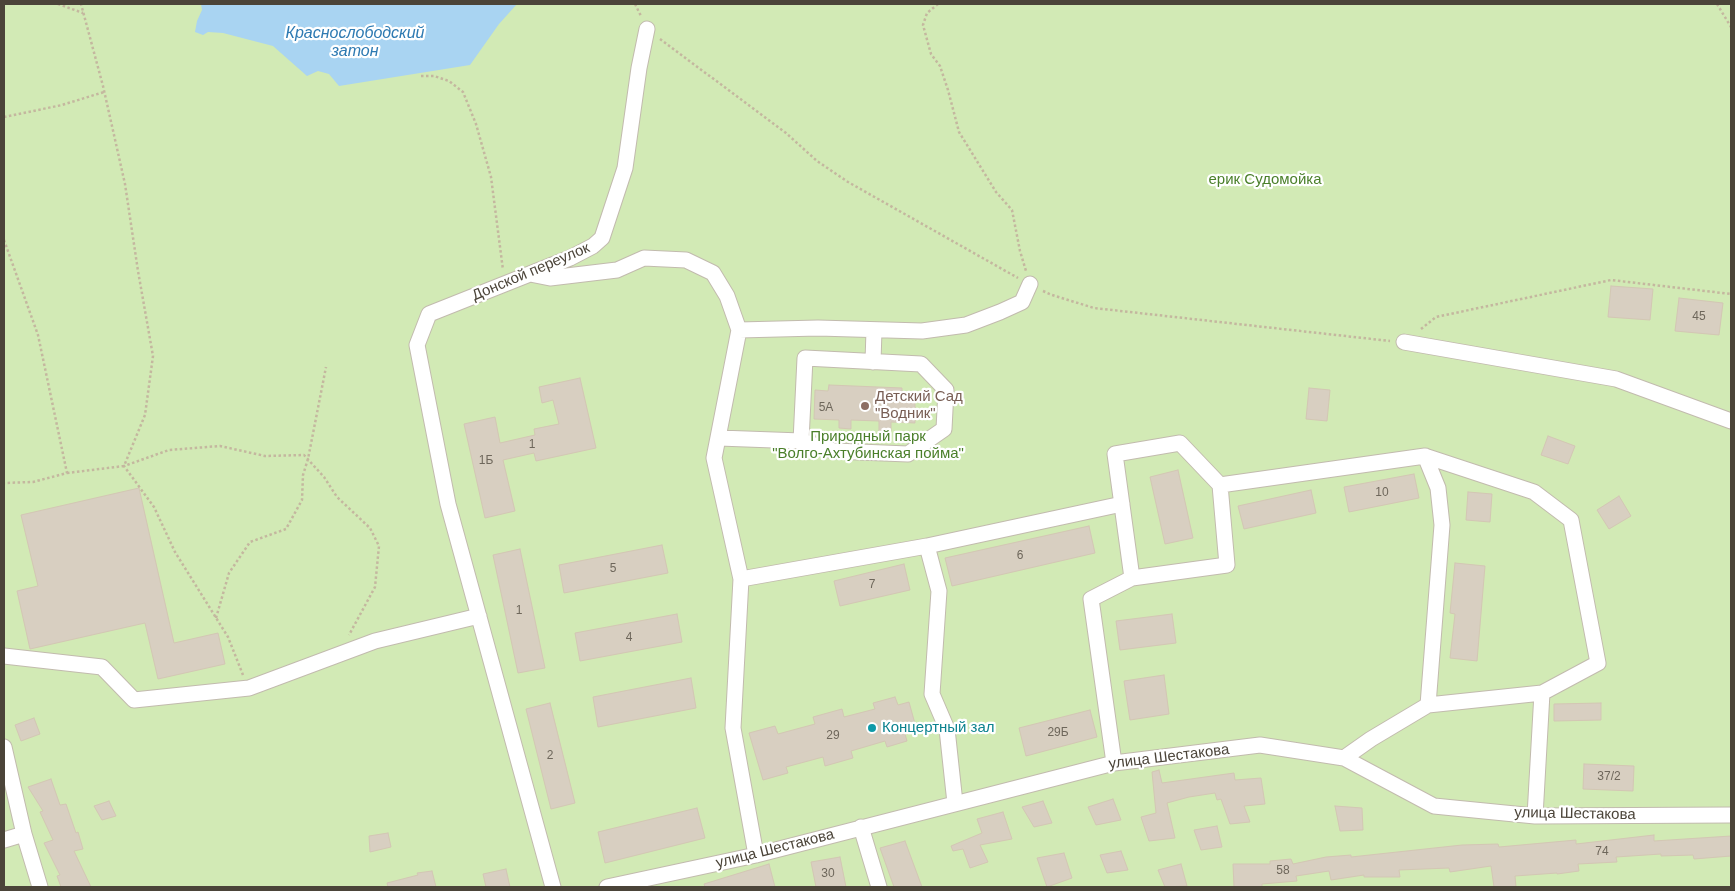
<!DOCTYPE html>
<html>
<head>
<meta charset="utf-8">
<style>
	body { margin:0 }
	#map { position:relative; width:1735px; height:891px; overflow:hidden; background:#f6f3ec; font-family:Arial,sans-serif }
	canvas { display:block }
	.frame { position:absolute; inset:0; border:5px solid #4b4439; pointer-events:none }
</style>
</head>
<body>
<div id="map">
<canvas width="1735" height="891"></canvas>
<div class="frame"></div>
</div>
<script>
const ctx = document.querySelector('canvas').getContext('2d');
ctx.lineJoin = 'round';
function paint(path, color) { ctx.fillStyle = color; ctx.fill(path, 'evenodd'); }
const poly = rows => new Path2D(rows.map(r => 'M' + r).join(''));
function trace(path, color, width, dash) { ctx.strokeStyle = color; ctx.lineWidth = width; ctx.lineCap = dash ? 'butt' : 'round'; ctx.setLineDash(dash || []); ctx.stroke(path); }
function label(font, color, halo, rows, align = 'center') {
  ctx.font = font + ' Arial,sans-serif'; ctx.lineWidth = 4.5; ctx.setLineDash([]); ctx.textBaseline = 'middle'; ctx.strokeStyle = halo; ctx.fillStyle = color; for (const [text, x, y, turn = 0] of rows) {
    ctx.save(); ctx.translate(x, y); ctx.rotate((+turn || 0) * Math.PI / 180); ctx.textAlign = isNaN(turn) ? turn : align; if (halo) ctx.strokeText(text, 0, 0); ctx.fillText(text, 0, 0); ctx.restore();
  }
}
paint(poly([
	[4,4,1731,4,1731,887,4,887]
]), '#d2eab5');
paint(poly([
	[201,4,517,4,499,24,470,65,339,86,329,74,318,71,307,76,273,46,223,33,208,32,203,35,195,32,197,21,202,10]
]), '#a9d4f2');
const building = poly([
	[1611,286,1653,289,1650,320,1608,317,1611,286],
	[1679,298,1723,303,1719,335,1675,331,1679,298],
	[580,378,596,448,536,461,534,453,503,460,515,511,485,518,464,424,495,417,500,443,535,435,534,429,559,424,553,400,542,403,539,387,580,378],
	[829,385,902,388,902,393,915,394,915,423,891,422,891,431,879,431,879,421,851,420,851,429,839,428,839,420,814,419,815,390,828,391,829,385],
	[1309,388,1330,390,1327,421,1306,419,1309,388],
	[1548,436,1575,446,1568,464,1541,455,1548,436],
	[1178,470,1193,538,1165,544,1150,477,1178,470],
	[1414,474,1419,498,1349,512,1344,487,1414,474],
	[139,488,174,643,218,633,225,664,158,679,145,623,30,649,17,591,38,586,21,515,139,488],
	[1311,490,1316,513,1244,529,1238,506,1311,490],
	[1468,492,1492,494,1490,522,1466,520,1468,492],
	[1619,496,1631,516,1609,529,1597,510,1619,496],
	[1089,526,1095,553,952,586,945,558,1089,526],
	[662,545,668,573,564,593,559,565,662,545],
	[520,549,545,668,518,673,493,555,520,549],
	[1455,563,1485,566,1477,661,1450,658,1455,614,1450,613,1455,563],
	[904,564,910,590,840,606,834,581,904,564],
	[677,614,682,642,580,661,575,633,677,614],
	[1172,614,1176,643,1120,650,1116,621,1172,614],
	[1164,675,1169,714,1130,720,1124,681,1164,675],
	[691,678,696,708,598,727,593,697,691,678],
	[895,697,898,705,909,702,917,731,905,734,907,741,887,747,885,741,851,751,853,758,825,766,823,757,786,767,788,773,763,780,749,733,775,726,778,734,815,724,813,717,842,709,844,717,875,709,873,703,895,697],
	[550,703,575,803,551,809,526,709,550,703],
	[1601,703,1601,720,1554,721,1554,704,1601,703],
	[1090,710,1097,737,1026,756,1019,728,1090,710],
	[34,718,40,734,21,741,15,725,34,718],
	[1584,764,1634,766,1633,791,1583,789,1584,764],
	[1159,770,1162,783,1234,773,1235,780,1261,778,1265,804,1244,806,1250,822,1230,824,1221,799,1217,800,1215,793,1189,797,1167,803,1175,838,1149,841,1141,817,1156,813,1152,772,1159,770],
	[51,779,60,805,66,804,76,833,78,832,83,849,74,851,91,887,61,887,57,876,60,875,44,843,53,840,40,812,43,811,28,787,51,779],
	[1113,799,1121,820,1096,825,1088,807,1113,799],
	[109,801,116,816,102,820,94,806,109,801],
	[1043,801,1052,823,1034,827,1022,807,1043,801],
	[1335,806,1362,808,1363,830,1340,831,1335,806],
	[697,808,705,838,605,863,598,832,697,808],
	[1003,812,1012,839,980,845,988,862,970,868,963,849,953,851,951,846,982,833,977,819,1003,812],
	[1217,826,1222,847,1201,850,1194,830,1217,826],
	[388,833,391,847,370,852,369,836,388,833],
	[1654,835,1654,841,1731,836,1731,856,1694,859,1693,855,1661,856,1661,854,1616,857,1617,862,1578,864,1579,871,1557,874,1557,873,1515,876,1516,887,1494,887,1491,866,1450,872,1449,868,1399,870,1400,877,1364,877,1364,875,1331,880,1329,871,1296,876,1297,881,1262,884,1262,887,1234,887,1233,864,1270,864,1270,861,1291,859,1293,864,1326,857,1351,855,1351,857,1462,845,1498,844,1499,847,1576,840,1576,844,1654,835],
	[905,841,922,887,894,887,880,848,905,841],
	[1121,851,1128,870,1107,873,1100,855,1121,851],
	[1064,853,1072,878,1047,887,1037,858,1064,853],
	[840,857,846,887,816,887,811,862,840,857],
	[769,864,775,887,705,887,704,884,769,864],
	[1181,864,1187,886,1165,887,1158,870,1181,864],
	[506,869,510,887,486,887,483,874,506,869],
	[432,871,436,887,388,887,387,883,418,875,417,873,432,871]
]);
paint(building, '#d8cfc1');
trace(building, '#d3c7b4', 1);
const minor = poly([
	[530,274,550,278,617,270,644,258,686,260,713,273,727,296,739,330,714,458,741,579,733,728,756,855],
	[739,330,818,328,922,331,966,325,1000,312,1022,302,1030,284],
	[1404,342,1616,379,1731,421],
	[873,362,874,330],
	[719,438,801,441,805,358,921,364,946,390,944,429,908,454,834,451,801,441],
	[1425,456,1534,492,1571,520,1598,663,1542,693],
	[1220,485,1425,456,1438,488,1442,525,1428,705,1371,739,1344,758],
	[927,546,939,591,932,694,947,729,955,803],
	[741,579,927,546,1122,504],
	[4,656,102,667,134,700,249,688,375,641,479,616],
	[1428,705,1542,693,1535,816],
	[4,747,24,834,40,887],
	[1114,763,1091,599,1132,578,1115,454,1180,443,1220,485,1227,565,1132,578],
	[861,827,879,887],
	[4,840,24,834],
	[553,887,448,504,417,345,429,314,570,258,593,246,602,238,625,168,639,68,647,29],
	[607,887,756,855,1114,763,1260,745,1344,758,1434,806,1535,816,1731,815]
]);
trace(minor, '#c2bbae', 17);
trace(poly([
	[58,4,83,13],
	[635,4,641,16],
	[938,4,927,13,923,25,931,54,940,66,948,90,959,132,996,192,1012,210,1020,251,1026,271],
	[1717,4,1731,27],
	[660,39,786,133,817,161,848,182,1018,278],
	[421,76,434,76,449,81,463,92,476,124,491,177,503,270],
	[4,117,62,105,104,92],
	[4,240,38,335,67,473,33,482,4,483],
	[1043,291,1052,295,1094,308,1390,341],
	[1421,329,1436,317,1611,280,1731,294],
	[67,473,124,466,145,415,153,356,138,271,125,184,103,86,81,4],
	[216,618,229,573,250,542,286,529,302,500,303,475,308,459,326,367],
	[243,675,228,637,175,552,154,507,124,466,169,450,220,446,265,456,304,455,324,477,337,497,370,528,379,546,375,587,349,635]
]), '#c4b79f', 2.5, [2.5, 2.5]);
trace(minor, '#fff', 15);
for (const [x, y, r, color] of [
	[865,406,5,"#8d6e63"],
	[872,728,5,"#0f9aa8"]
]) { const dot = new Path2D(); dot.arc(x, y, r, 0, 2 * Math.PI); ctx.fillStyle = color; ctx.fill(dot); trace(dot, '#fff', 2); }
label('12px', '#6e675b', null, [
	["45",1699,317],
	["5А",826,408],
	["1",532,445],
	["1Б",486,461],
	["10",1382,493],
	["6",1020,556],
	["5",613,569],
	["7",872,585],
	["1",519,611],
	["4",629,638],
	["29Б",1058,733],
	["29",833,736],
	["2",550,756],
	["37/2",1609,777],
	["74",1602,852],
	["58",1283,871],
	["30",828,874]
]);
label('15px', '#4a7f2a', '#fff', [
	["ерик Судомойка",1265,180],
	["Природный парк",868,437],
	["\"Волго-Ахтубинская пойма\"",868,454]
]);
label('15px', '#4b4439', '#fff', [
	["Донской переулок",531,272,-23],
	["улица Шестакова",1169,757,-7],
	["улица Шестакова",1575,814,1],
	["улица Шестакова",775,849,-14]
]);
label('15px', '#785e54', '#fff', [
	["Детский Сад",875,397],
	["\"Водник\"",875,414]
], 'left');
label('15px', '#0d838f', '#fff', [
	["Концертный зал",882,728]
], 'left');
label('italic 16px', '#2e7ab2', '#fff', [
	["Краснослободский",355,34],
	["затон",355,52]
]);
</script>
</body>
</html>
